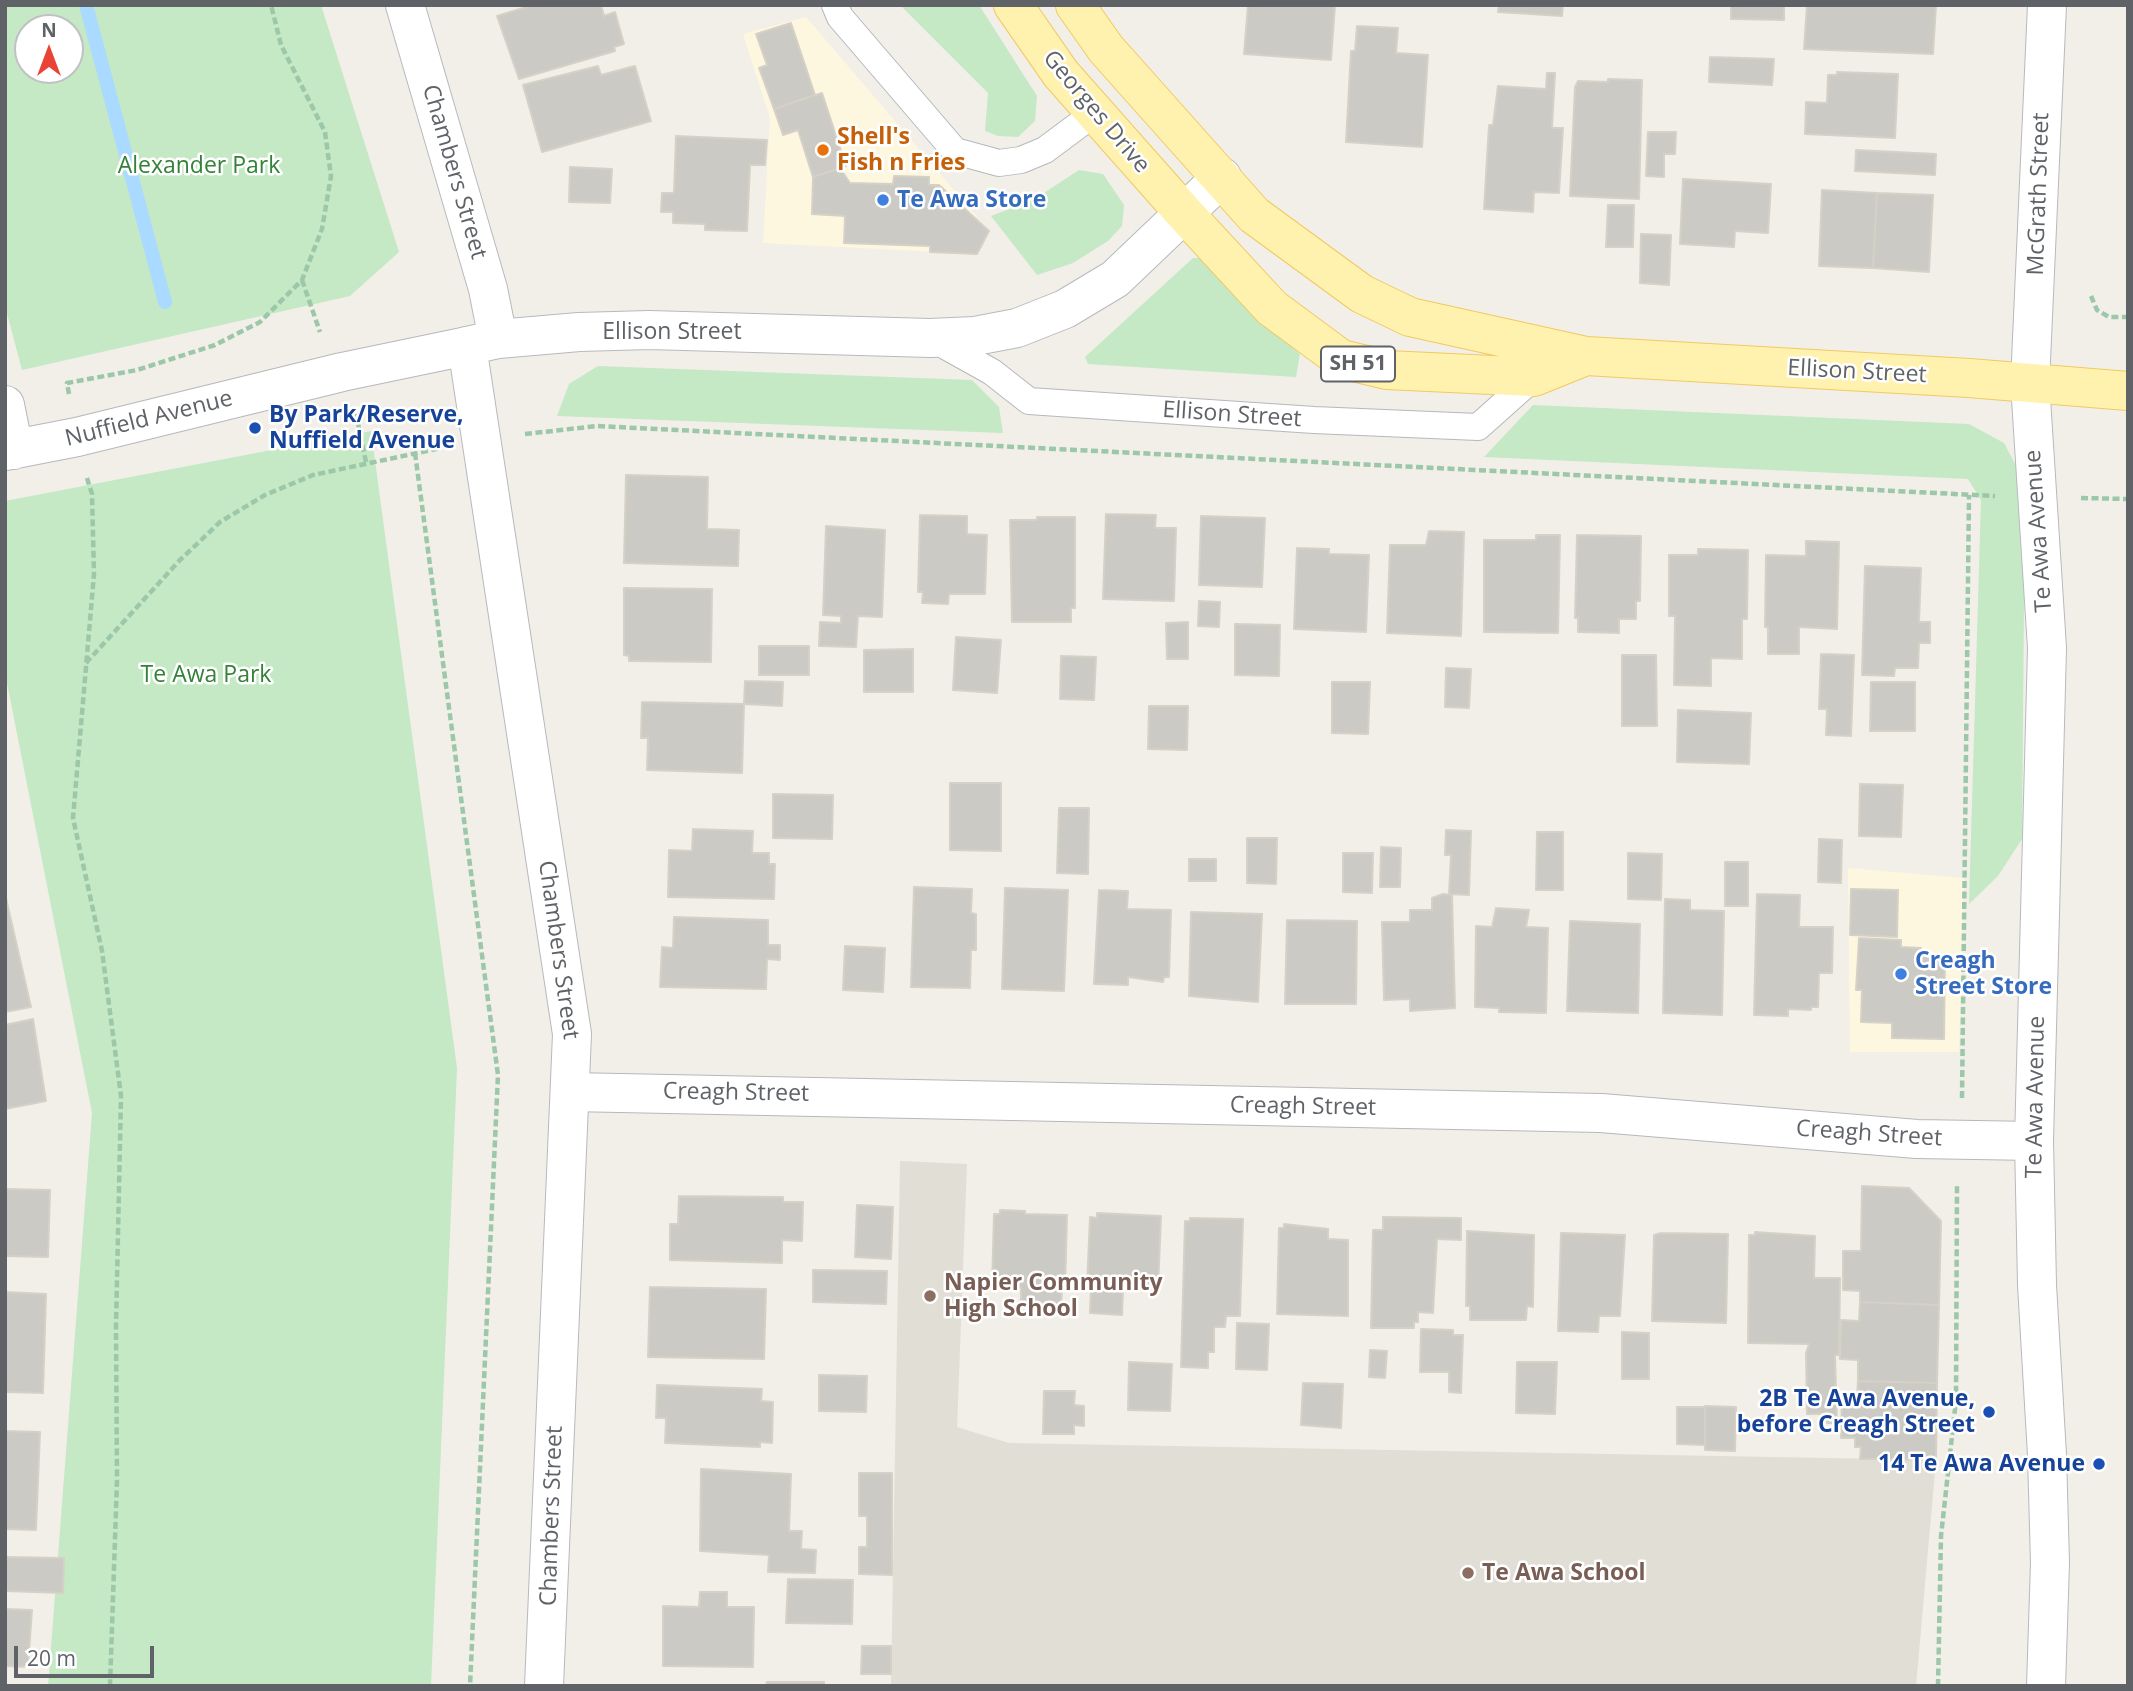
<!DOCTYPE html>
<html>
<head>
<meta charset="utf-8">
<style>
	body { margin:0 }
	#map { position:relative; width:2133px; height:1691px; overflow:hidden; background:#f1efe8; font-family:"Open Sans",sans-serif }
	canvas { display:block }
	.frame { position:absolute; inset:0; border:7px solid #5f6368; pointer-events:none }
	.north { position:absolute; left:14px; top:14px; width:70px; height:70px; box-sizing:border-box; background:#fff; border:2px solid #bfc1c3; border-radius:50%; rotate:0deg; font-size:19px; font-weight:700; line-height:28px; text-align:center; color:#5f6368 }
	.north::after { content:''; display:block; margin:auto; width:24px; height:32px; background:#ea4335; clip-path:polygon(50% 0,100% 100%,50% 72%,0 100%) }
	.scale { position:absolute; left:14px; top:1646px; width:140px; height:32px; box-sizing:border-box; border:4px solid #5f6368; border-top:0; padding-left:9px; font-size:21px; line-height:24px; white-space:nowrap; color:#5f6368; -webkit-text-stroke:5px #fff; paint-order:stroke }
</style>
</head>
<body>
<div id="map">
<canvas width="2133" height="1691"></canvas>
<div class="frame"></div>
<div class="north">N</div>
<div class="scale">20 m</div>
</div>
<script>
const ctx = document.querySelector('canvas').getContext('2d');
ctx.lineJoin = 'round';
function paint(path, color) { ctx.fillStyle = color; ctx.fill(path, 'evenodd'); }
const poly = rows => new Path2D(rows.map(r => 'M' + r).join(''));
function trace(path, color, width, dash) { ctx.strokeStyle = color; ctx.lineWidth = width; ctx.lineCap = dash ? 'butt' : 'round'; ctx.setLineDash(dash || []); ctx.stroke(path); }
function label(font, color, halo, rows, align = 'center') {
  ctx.font = font + ' "Open Sans",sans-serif'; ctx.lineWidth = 5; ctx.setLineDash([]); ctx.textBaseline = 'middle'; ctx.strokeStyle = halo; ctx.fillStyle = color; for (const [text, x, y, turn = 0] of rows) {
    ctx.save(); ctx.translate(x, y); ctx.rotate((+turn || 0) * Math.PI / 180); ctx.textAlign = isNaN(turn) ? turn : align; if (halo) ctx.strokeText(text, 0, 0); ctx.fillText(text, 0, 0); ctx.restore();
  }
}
paint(poly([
	[806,17,989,231,977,254,763,243,770,118,743,34],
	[1848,868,1964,878,1959,1052,1850,1052]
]), '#fef7e0');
paint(poly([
	[900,1161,967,1164,957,1427,1009,1443,1936,1460,1916,1686,891,1686]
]), '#e1ded6');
paint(poly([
	[5,5,321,5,399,252,350,296,22,370,5,306],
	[70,28,70,70,28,70,28,28],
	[900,5,979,5,1037,96,1035,121,1018,137,998,136,985,131,988,93],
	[1079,170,1103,174,1124,205,1122,226,1108,241,1073,263,1037,275,991,216,1033,200],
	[1193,258,1206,258,1240,302,1300,354,1296,377,1088,364,1085,357],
	[598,366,972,380,999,407,1003,433,557,416,569,384],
	[1533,405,1969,424,2004,443,2025,483,2022,839,1998,876,1969,904,1981,500,1968,479,1484,457],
	[371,431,457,1068,431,1686,48,1686,92,1113,5,673,5,501]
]), '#c5e8c5');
trace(poly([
	[86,5,165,302]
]), '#aadaff', 14);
const building = poly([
	[533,5,601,5,604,16,615,12,624,44,614,47,615,51,519,79,497,16,533,5],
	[1248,5,1335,5,1331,60,1244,54,1248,5],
	[1499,5,1563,5,1562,16,1498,12,1499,5],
	[1731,5,1784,5,1784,20,1731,19,1731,5],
	[1807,5,1936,5,1933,54,1804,49,1807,5],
	[791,23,815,95,774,109,759,68,767,65,756,34,791,23],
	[1357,26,1398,28,1396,53,1428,55,1422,147,1346,142,1351,51,1355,51,1357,26],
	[1710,57,1774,59,1772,85,1709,82,1710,57],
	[598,66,601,75,635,66,651,121,542,152,523,85,598,66],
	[1837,72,1898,74,1895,138,1805,134,1806,102,1827,103,1828,75,1837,75,1837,72],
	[1547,73,1555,73,1552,128,1563,128,1559,193,1534,192,1533,212,1484,209,1489,125,1493,125,1498,86,1546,89,1547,73],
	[1608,79,1642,80,1639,199,1570,196,1575,87,1578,81,1608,82,1608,79],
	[822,93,846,166,813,177,798,130,783,135,774,109,822,93],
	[1648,132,1676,132,1675,154,1664,154,1664,177,1646,176,1648,132],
	[676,136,767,140,765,165,750,165,747,231,705,230,705,224,673,223,673,212,661,212,662,193,674,193,676,136],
	[1856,150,1936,154,1935,175,1855,171,1856,150],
	[570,167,612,169,610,203,569,202,570,167],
	[840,168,850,183,893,184,894,176,929,177,929,185,939,185,989,231,977,254,930,252,930,246,844,243,845,216,812,214,813,177,840,168],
	[1683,179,1771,184,1768,233,1735,231,1734,247,1680,244,1683,179],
	[1822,190,1877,193,1873,268,1819,266,1822,190],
	[1877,193,1933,195,1929,272,1873,268,1877,193],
	[1608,205,1634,205,1633,247,1606,247,1608,205],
	[1641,234,1671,235,1669,285,1640,283,1641,234],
	[626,475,708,477,707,529,739,530,738,566,624,563,626,475],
	[1106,514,1156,515,1155,528,1176,528,1174,601,1103,599,1106,514],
	[920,515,967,516,967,534,987,535,985,594,949,594,948,604,922,603,923,592,918,592,920,515],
	[1201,516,1265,518,1262,587,1199,585,1201,516],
	[1037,517,1075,517,1075,608,1071,608,1071,622,1012,622,1010,520,1037,520,1037,517],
	[826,526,885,530,882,617,858,616,856,647,819,646,820,622,841,623,841,616,823,615,826,526],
	[1429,531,1464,532,1461,636,1387,633,1390,545,1426,545,1429,531],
	[1536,535,1560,535,1558,633,1484,632,1484,540,1536,540,1536,535],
	[1577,535,1641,536,1640,601,1636,601,1636,619,1619,619,1619,633,1578,632,1578,618,1575,618,1577,535],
	[1806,541,1839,542,1837,629,1799,627,1799,654,1768,654,1768,627,1765,627,1766,555,1806,556,1806,541],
	[1297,548,1329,549,1329,554,1369,555,1366,632,1294,629,1297,548],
	[1698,549,1748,550,1747,619,1742,619,1742,659,1711,658,1711,686,1674,685,1675,616,1669,616,1669,555,1698,555,1698,549],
	[1865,566,1921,568,1919,622,1930,622,1930,643,1919,643,1918,668,1895,668,1894,676,1862,675,1865,566],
	[624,588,712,589,711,662,629,661,629,656,624,655,624,588],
	[1199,601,1220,602,1219,627,1198,626,1199,601],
	[1188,622,1188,659,1167,659,1166,623,1188,622],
	[1235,624,1280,625,1279,676,1235,675,1235,624],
	[956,637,1001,640,997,693,953,690,956,637],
	[759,646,809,646,809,675,759,675,759,646],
	[913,649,913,692,864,692,864,650,913,649],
	[1821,654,1854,655,1851,736,1826,735,1827,709,1819,709,1821,654],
	[1622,655,1656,655,1657,726,1622,726,1622,655],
	[1061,656,1096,657,1094,700,1060,699,1061,656],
	[1446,668,1471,669,1469,708,1445,707,1446,668],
	[745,681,783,682,782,706,744,704,745,681],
	[1332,682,1370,682,1368,734,1332,733,1332,682],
	[1871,682,1915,682,1915,731,1870,731,1871,682],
	[642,702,744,704,742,773,647,770,648,738,641,738,642,702],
	[1149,706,1188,706,1187,750,1148,749,1149,706],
	[1678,710,1751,713,1749,764,1677,762,1678,710],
	[950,783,1001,783,1001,851,950,850,950,783],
	[1860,784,1903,785,1901,837,1859,836,1860,784],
	[773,794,833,795,832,839,773,838,773,794],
	[1059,808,1089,808,1088,874,1057,873,1059,808],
	[693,829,753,831,752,853,769,853,769,864,775,864,774,899,668,897,669,850,692,851,693,829],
	[1446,830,1471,831,1469,895,1449,894,1451,855,1445,855,1446,830],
	[1537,832,1563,832,1563,890,1536,890,1537,832],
	[1247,838,1277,838,1276,884,1247,883,1247,838],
	[1819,839,1842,840,1841,883,1818,882,1819,839],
	[1381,847,1401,848,1400,887,1380,887,1381,847],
	[1343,853,1373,853,1372,893,1343,892,1343,853],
	[1628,853,1662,854,1661,900,1628,899,1628,853],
	[1189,859,1216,859,1216,881,1189,881,1189,859],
	[1725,862,1748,862,1748,906,1725,906,1725,862],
	[914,887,972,889,971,913,976,914,976,950,971,950,970,988,911,987,914,887],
	[1005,888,1068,890,1064,991,1002,989,1005,888],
	[1851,889,1898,890,1897,937,1850,935,1851,889],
	[1099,890,1128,891,1127,909,1171,910,1169,977,1164,977,1163,982,1128,977,1128,985,1094,984,1099,890],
	[5,894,31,1007,5,1012,5,894],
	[1443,894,1452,895,1455,1008,1410,1011,1410,999,1384,1000,1382,922,1410,922,1410,910,1432,910,1432,898,1443,894],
	[1757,894,1800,895,1799,927,1833,927,1832,973,1819,973,1818,1007,1811,1007,1811,1010,1788,1009,1788,1016,1754,1015,1757,894],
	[1665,899,1690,900,1690,910,1724,911,1722,1015,1663,1013,1665,899],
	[1496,908,1529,910,1526,927,1548,928,1546,1013,1499,1012,1499,1008,1475,1007,1476,926,1492,927,1496,908],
	[1191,912,1262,914,1258,1002,1189,996,1191,912],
	[674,917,768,920,768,945,780,945,780,960,767,959,766,989,660,987,662,947,673,948,674,917],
	[1287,920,1357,921,1356,1004,1285,1004,1287,920],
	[1570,921,1640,924,1638,1013,1567,1011,1570,921],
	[1859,938,1901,940,1901,947,1921,948,1921,956,1945,957,1944,1039,1892,1038,1892,1023,1861,1022,1862,990,1856,990,1859,938],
	[845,946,885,948,883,992,843,990,845,946],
	[33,1019,46,1101,5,1109,5,1025,33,1019],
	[1862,1186,1909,1188,1941,1221,1939,1305,1860,1302,1860,1291,1843,1290,1843,1251,1861,1251,1862,1186],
	[5,1189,50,1190,48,1257,5,1256,5,1189],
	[679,1196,783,1197,783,1202,803,1202,802,1241,782,1240,782,1263,670,1260,670,1224,678,1224,679,1196],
	[857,1205,893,1207,891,1259,855,1257,857,1205],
	[1000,1210,1025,1211,1025,1214,1067,1215,1065,1289,1062,1289,1061,1305,1021,1304,1021,1288,992,1287,994,1214,1000,1214,1000,1210],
	[1097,1213,1161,1216,1158,1289,1123,1288,1122,1315,1090,1313,1091,1288,1087,1287,1090,1217,1097,1218,1097,1213],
	[1383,1217,1461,1218,1461,1240,1437,1239,1433,1313,1418,1312,1418,1322,1414,1322,1414,1328,1371,1328,1373,1230,1383,1230,1383,1217],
	[1190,1218,1243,1219,1240,1316,1226,1316,1225,1327,1214,1327,1214,1352,1208,1352,1208,1368,1181,1367,1185,1221,1190,1221,1190,1218],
	[1284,1224,1328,1229,1328,1239,1348,1240,1348,1316,1277,1314,1279,1228,1284,1228,1284,1224],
	[1467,1231,1534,1235,1533,1307,1527,1306,1526,1320,1470,1320,1470,1306,1466,1306,1467,1231],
	[1755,1232,1815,1236,1814,1278,1840,1278,1839,1355,1835,1355,1837,1423,1827,1423,1827,1414,1807,1414,1806,1353,1809,1344,1748,1343,1749,1235,1755,1235,1755,1232],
	[1561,1233,1625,1235,1620,1316,1599,1316,1598,1332,1558,1331,1561,1233],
	[1661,1233,1728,1234,1726,1323,1652,1321,1654,1235,1661,1233],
	[813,1270,887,1271,886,1304,813,1302,813,1270],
	[650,1287,766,1289,764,1359,648,1357,650,1287],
	[5,1292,46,1294,43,1393,5,1392,5,1292],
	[1860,1302,1939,1305,1937,1383,1858,1381,1858,1360,1840,1359,1841,1320,1859,1321,1860,1302],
	[1237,1323,1269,1324,1267,1370,1236,1369,1237,1323],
	[1421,1329,1453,1330,1453,1335,1463,1335,1461,1393,1449,1392,1449,1372,1420,1372,1421,1329],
	[1622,1332,1649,1333,1649,1379,1622,1379,1622,1332],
	[1370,1350,1387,1351,1385,1378,1369,1377,1370,1350],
	[1129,1362,1172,1364,1170,1411,1128,1410,1129,1362],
	[1517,1362,1557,1362,1555,1414,1516,1413,1517,1362],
	[819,1375,867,1376,866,1412,819,1411,819,1375],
	[1858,1381,1937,1383,1936,1460,1860,1459,1861,1447,1855,1447,1855,1438,1841,1438,1842,1396,1857,1397,1858,1381],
	[1303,1383,1343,1384,1341,1428,1301,1425,1303,1383],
	[657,1385,762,1389,761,1401,773,1402,772,1443,760,1442,760,1447,665,1443,666,1418,656,1418,657,1385],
	[1044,1391,1075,1391,1074,1405,1084,1406,1084,1426,1074,1425,1074,1434,1043,1434,1044,1391],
	[1705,1406,1736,1407,1735,1451,1705,1450,1705,1406],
	[1677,1407,1705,1407,1705,1445,1677,1444,1677,1407],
	[5,1431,40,1432,36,1530,5,1529,5,1431],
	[701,1469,791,1474,789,1531,802,1531,801,1549,816,1550,815,1573,768,1572,769,1555,700,1551,701,1469],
	[859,1473,892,1473,892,1575,859,1574,859,1547,867,1547,867,1516,859,1516,859,1473],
	[5,1557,64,1558,63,1593,5,1591,5,1557],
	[788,1579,853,1580,852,1624,786,1623,788,1579],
	[700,1592,727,1592,727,1607,754,1607,753,1667,663,1666,663,1606,699,1607,700,1592],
	[5,1609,32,1610,28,1667,5,1666,5,1609],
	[862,1646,891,1646,891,1674,861,1674,862,1646],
	[767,1682,824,1682,824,1686,766,1686,767,1682]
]);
paint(building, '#cccac5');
trace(building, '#d6d1c6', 2);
const lane = poly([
	[835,5,840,17,955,151,999,163,1021,160,1045,150,1096,112],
	[931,338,992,372,1029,401,1314,420,1478,427,1534,377]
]);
const street = poly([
	[5,405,14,450],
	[5,451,77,437,342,372,467,346],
	[570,1092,1601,1113,1917,1139,2034,1141]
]);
const secondary = poly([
	[405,5,488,289,498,339],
	[544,1686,572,1034,467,346,498,339,579,332,649,330,930,338,975,336,1017,328,1065,309,1115,279,1222,177],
	[2046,1686,2050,1563,2047,1455,2037,1285,2034,1141,2047,648,2030,383,2047,5]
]);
const primary = poly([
	[1013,5,1061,74,1185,214,1272,308,1341,359,1387,370,1534,377,1586,356],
	[1075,5,1106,49,1254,215,1362,294,1410,317,1586,356,1969,378,2128,391]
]);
trace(lane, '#b5b8bc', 28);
trace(street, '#b5b8bc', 40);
trace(secondary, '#b6babf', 40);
trace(primary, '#f2c960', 40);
trace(poly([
	[302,280,320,332],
	[2091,296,2097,310,2109,317,2128,317],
	[69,394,67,383,137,370,215,345,260,322,302,280,322,229,331,176,325,132,281,45,271,5],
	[356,414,366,462],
	[525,434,597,426,1995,496],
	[415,453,498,1075,470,1686],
	[87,478,92,494,94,574,73,818,102,951,121,1096,116,1326,117,1480,110,1686],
	[2081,498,2128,499],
	[86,663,179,561,220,522,265,495,313,475,441,448],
	[1962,1098,1969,495],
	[1938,1686,1941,1536,1956,1400,1957,1183]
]), '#9cc7a9', 4.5, [7, 3.5]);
trace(lane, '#fff', 26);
trace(street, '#fff', 38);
trace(secondary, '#fff', 38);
trace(primary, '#fff2af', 38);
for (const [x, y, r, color] of [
	[823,150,7,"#e8710a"],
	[883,200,7,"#3f7fe0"],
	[255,428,7,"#1a4fb4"],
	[1901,974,7,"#3f7fe0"],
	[930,1296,7,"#8d6e63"],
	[1989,1412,7,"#1a4fb4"],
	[2099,1464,7,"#1a4fb4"],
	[1468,1573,7,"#8d6e63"]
]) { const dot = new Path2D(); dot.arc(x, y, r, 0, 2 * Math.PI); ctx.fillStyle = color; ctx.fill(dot); trace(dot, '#fff', 2.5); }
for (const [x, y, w] of [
	[1358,364,74]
]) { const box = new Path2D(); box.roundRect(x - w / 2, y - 17.5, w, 35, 5); ctx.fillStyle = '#fff'; ctx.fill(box); trace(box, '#5f6368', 2); }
label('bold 21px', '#5f6368', null, [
	["SH 51",1358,364]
]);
label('23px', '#5f6368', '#fff', [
	["Georges Drive",1096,112,50],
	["Chambers Street",454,172,74],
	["McGrath Street",2039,194,-88],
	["Ellison Street",672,332],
	["Ellison Street",1857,372,3],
	["Ellison Street",1232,415,4],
	["Nuffield Avenue",149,419,-14],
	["Te Awa Avenue",2039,531,-94],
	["Chambers Street",558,950,82],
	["Creagh Street",736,1093,1],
	["Te Awa Avenue",2036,1097,-89],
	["Creagh Street",1303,1107,1],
	["Creagh Street",1869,1134,4],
	["Chambers Street",552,1516,-88]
]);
label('bold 23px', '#c56008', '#fff', [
	["Shell's",837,137],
	["Fish n Fries",837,163]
], 'left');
label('23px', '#348238', '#fff', [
	["Alexander Park",199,166],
	["Te Awa Park",206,675]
]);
label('bold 23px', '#366cbe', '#fff', [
	["Te Awa Store",897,200],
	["Creagh",1915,961],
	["Street Store",1915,987]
], 'left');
label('bold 23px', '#164399', '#fff', [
	["By Park/Reserve,",269,415,"left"],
	["Nuffield Avenue",269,441,"left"],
	["2B Te Awa Avenue,",1975,1399],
	["before Creagh Street",1975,1425],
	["14 Te Awa Avenue",2085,1464]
], 'right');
label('bold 23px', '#785e54', '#fff', [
	["Napier Community",944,1283],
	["High School",944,1309],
	["Te Awa School",1482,1573]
], 'left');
</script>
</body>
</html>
